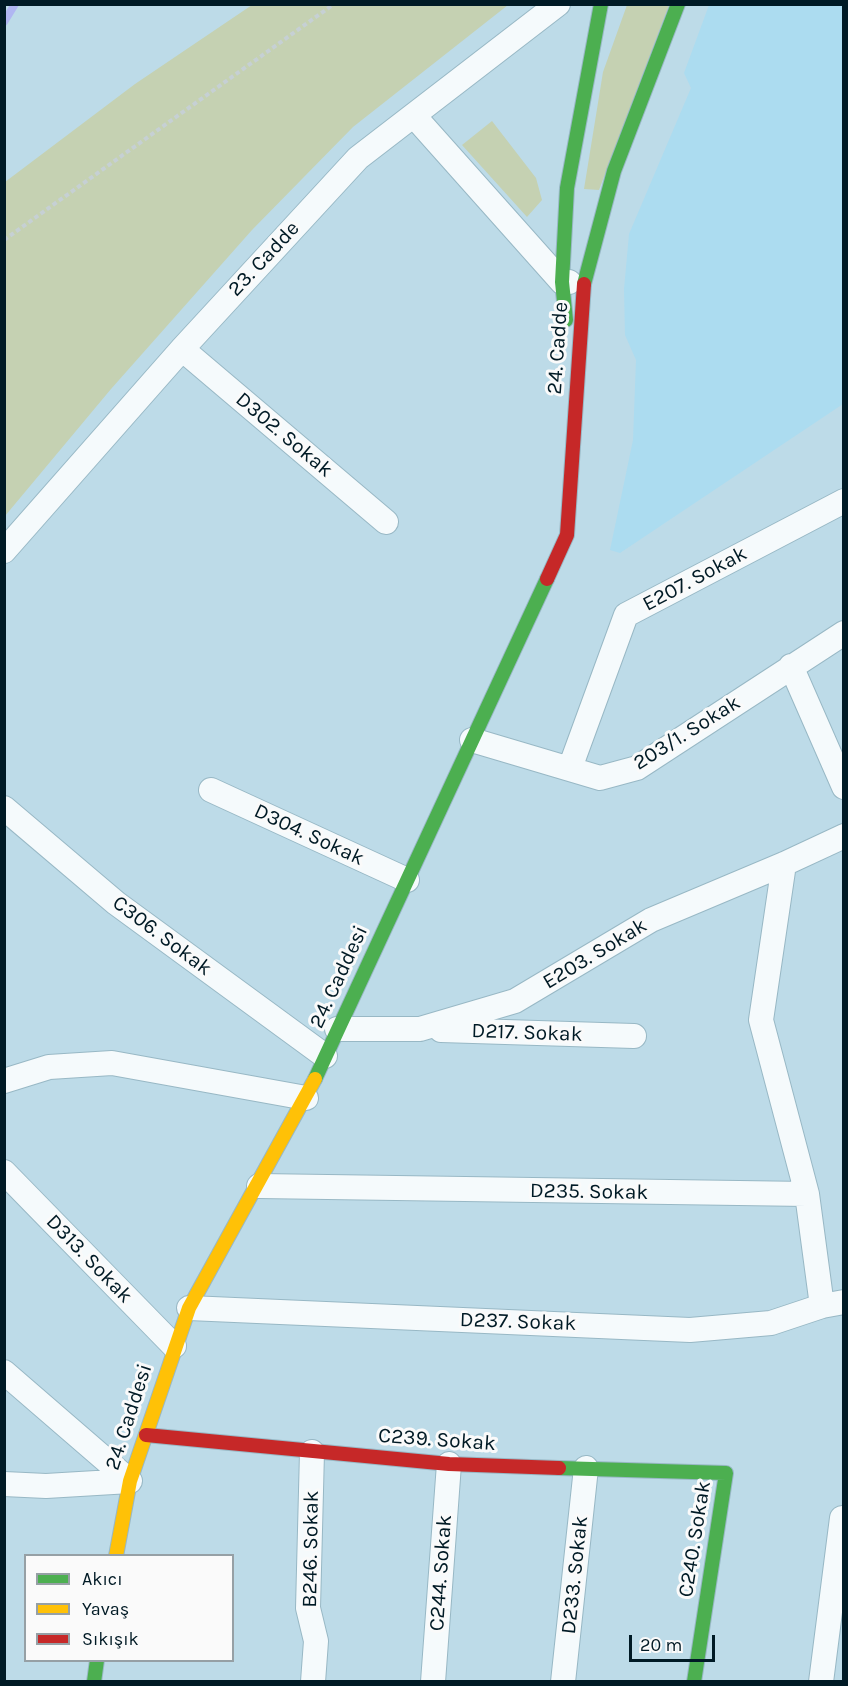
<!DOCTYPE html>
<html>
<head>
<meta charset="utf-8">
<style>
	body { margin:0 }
	#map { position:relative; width:848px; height:1686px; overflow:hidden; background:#bddbe8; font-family:Karla,sans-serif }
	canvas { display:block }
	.frame { position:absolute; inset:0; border:6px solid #001a25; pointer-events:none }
	.legend { position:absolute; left:24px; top:1554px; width:210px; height:108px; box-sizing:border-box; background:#fafafa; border:2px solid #96a0a5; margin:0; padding:8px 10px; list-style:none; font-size:18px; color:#001a25 }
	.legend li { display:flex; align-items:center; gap:12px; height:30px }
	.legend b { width:30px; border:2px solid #96a0a5 }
	.scale { position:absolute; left:629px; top:1635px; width:86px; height:27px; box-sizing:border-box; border:3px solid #001a25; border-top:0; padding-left:8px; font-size:18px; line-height:21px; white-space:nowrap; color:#001a25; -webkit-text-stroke:4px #fafafa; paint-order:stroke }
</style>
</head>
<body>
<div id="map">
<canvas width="848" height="1686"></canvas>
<div class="frame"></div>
<ul class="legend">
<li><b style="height:8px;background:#4caf50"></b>Akıcı</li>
<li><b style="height:8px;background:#ffc107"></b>Yavaş</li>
<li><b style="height:8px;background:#c62828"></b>Sıkışık</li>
</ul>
<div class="scale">20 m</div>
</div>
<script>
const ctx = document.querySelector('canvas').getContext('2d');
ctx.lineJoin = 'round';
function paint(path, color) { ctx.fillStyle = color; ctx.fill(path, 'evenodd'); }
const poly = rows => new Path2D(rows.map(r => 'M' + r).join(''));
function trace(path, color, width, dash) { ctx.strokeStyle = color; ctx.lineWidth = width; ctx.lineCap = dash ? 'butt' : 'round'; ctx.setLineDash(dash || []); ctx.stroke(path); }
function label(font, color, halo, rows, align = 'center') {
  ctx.font = font + ' Karla,sans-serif'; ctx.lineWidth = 6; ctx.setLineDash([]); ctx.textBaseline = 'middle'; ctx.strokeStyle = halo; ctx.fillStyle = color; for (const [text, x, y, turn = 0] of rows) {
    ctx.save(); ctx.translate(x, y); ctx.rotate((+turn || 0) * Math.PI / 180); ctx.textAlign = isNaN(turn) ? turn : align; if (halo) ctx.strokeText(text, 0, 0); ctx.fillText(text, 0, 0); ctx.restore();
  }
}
paint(poly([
	[709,5,843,5,843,404,620,553,610,550,633,440,636,360,625,335,624,289,629,234,691,88,684,73]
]), '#acdcf0');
paint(poly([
	[252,5,508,5,353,127,252,230,111,389,5,516,5,182,135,84],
	[627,5,669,5,599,190,584,189,603,72],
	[492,121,536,178,542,200,527,217,462,145]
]), '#c5d1b2');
trace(poly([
	[4,22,15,4]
]), '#b0b6f2', 8);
const street = poly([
	[415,117,562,282,569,282],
	[182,349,386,522],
	[4,551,182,349,358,158,558,4],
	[791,666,844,787],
	[472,740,600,778,637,768,844,633],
	[570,768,626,615,844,501],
	[211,790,407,880],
	[4,808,116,903,325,1056],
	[784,864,761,1020,807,1194],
	[337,1029,420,1029,515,1001,651,920,784,864,844,836],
	[441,1030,634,1036],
	[4,1081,49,1067,112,1063,306,1098],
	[4,1172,174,1346],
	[259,1186,807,1194,822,1306],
	[189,1308,690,1330,771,1323,822,1306,844,1302],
	[4,1372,130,1481],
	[312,1452,308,1608,316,1641,313,1682],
	[4,1484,46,1486,130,1481],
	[433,1682,449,1464],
	[563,1682,586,1468],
	[821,1682,842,1518]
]);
const fast = poly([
	[584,284,614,171,678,4],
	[566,320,562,282,567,188,601,4],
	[315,1079,547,579],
	[559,1468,726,1473,694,1682],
	[94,1682,97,1660]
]);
const slow = poly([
	[116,1556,130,1481,189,1308,315,1079]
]);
const jam = poly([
	[547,579,567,535,584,284],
	[146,1435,449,1464,559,1468]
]);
trace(street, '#98b8c5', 26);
trace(fast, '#98b8c5', 16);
trace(slow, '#98b8c5', 16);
trace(jam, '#98b8c5', 16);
trace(poly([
	[4,240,334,4]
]), '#c6d0d4', 4, [4.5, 3]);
trace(street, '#f5fafc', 24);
trace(fast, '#4caf50', 14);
trace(slow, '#ffc107', 14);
trace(jam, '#c62828', 14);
label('21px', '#001a25', '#fafafa', [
	["23. Cadde",264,259,-47],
	["24. Cadde",558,348,-86],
	["D302. Sokak",284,435,40],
	["E207. Sokak",695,579,-28],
	["203/1. Sokak",687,733,-32],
	["D304. Sokak",309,835,25],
	["C306. Sokak",162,936,37],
	["E203. Sokak",595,954,-31],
	["24. Caddesi",339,977,-65],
	["D217. Sokak",527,1033,2],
	["D235. Sokak",589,1192,1],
	["D313. Sokak",89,1259,46],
	["D237. Sokak",518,1322,2],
	["24. Caddesi",129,1417,-72],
	["C239. Sokak",437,1440,4],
	["C240. Sokak",695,1539,-81],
	["B246. Sokak",311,1549,-89],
	["C244. Sokak",441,1573,-86],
	["D233. Sokak",575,1575,-84]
]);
</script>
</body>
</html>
